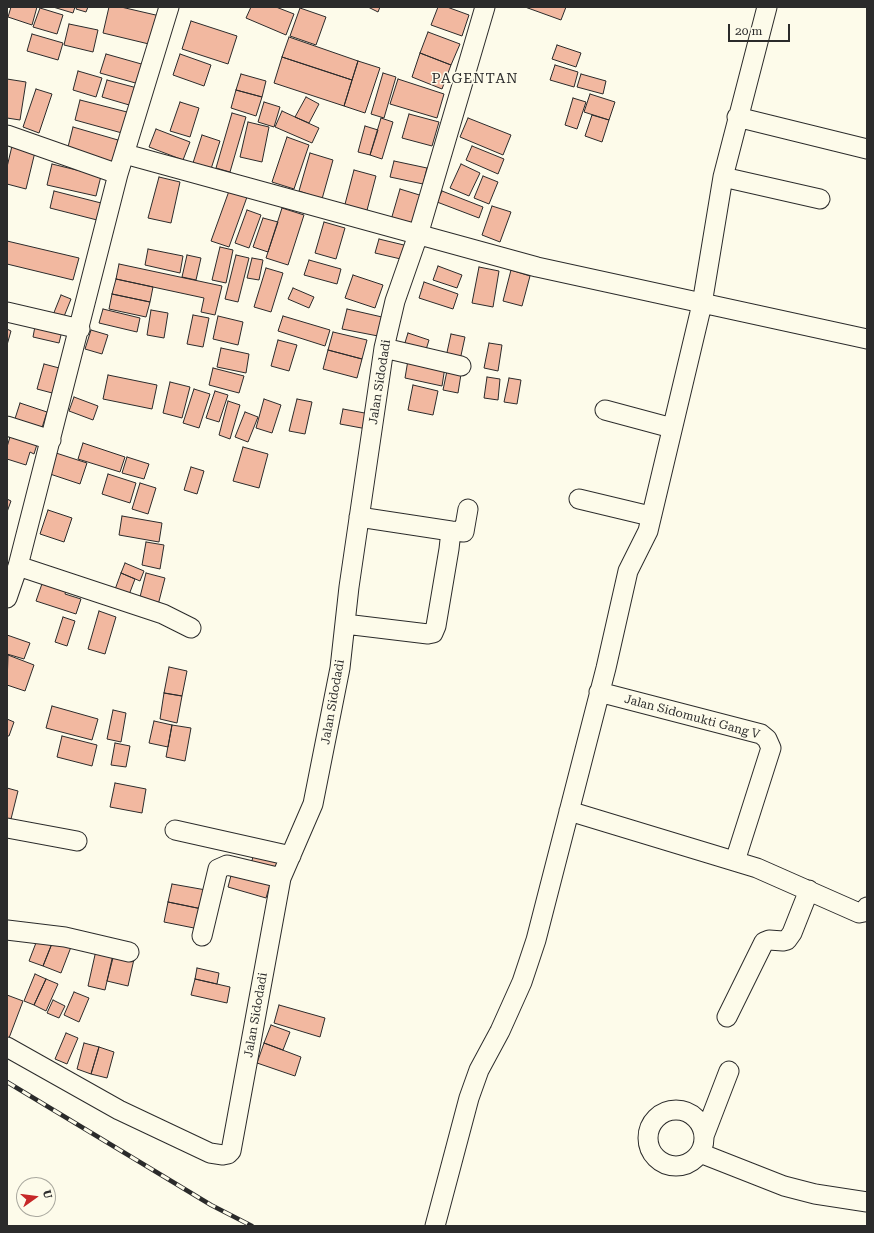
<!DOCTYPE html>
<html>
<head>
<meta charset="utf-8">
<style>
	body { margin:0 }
	#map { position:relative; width:874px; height:1233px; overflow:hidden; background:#fdfbea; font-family:"Roboto Serif",serif }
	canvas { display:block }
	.frame { position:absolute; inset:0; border:8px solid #2b2b2b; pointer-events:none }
	.north { position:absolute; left:16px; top:1177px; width:40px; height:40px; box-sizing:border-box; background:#fdfbea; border:1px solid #a9a89e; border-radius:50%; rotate:76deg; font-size:11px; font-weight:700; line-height:16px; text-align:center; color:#2b2b2b }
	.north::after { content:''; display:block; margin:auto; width:14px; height:18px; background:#c62828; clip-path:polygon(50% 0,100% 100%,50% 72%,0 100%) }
	.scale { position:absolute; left:728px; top:24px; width:62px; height:18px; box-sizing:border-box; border:2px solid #2b2b2b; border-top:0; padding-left:5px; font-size:12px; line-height:14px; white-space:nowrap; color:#2b2b2b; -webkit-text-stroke:3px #fdfbea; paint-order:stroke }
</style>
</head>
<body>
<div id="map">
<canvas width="874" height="1233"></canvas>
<div class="frame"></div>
<div class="north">U</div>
<div class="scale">20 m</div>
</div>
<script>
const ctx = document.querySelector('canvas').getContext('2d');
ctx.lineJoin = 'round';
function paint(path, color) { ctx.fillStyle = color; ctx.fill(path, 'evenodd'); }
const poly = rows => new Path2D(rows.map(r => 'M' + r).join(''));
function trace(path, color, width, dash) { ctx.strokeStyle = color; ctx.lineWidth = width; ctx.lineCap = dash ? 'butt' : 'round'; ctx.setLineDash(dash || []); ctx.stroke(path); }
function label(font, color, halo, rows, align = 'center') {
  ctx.font = font + ' "Roboto Serif",serif'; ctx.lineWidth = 3; ctx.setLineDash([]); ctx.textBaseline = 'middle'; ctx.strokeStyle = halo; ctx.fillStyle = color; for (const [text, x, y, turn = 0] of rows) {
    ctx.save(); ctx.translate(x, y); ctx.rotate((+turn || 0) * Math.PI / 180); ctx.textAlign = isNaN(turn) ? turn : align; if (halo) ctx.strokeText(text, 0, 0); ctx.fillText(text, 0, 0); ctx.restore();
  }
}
const building = poly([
	[11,7,37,7,32,25,8,17,11,7],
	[53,7,75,7,73,13,53,7],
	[77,7,88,7,86,12,76,9,77,7],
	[109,7,121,7,160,16,153,45,103,33,109,7],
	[251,7,276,7,294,14,286,35,246,18,251,7],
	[368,7,380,7,378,12,368,7],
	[438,7,447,7,469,15,462,36,431,25,438,7],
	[525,7,566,7,561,20,525,7],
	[40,8,63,15,57,34,33,27,40,8],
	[300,8,326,17,316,45,290,36,300,8],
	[191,21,237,36,228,64,182,49,191,21],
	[69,24,98,30,93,52,64,45,69,24],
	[428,32,460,44,451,65,420,53,428,32],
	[32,34,63,43,58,60,27,51,32,34],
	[289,37,358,61,352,80,282,57,289,37],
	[557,45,581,53,576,67,552,59,557,45],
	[420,53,451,65,442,89,412,77,420,53],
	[106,54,145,65,139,84,100,73,106,54],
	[180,54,211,65,204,86,173,75,180,54],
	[282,57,352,80,344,106,274,83,282,57],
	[358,61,380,68,365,113,344,106,358,61],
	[555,65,578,72,574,87,550,80,555,65],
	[78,71,102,78,96,97,73,90,78,71],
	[383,73,396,77,384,118,371,114,383,73],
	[241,74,266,81,262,97,236,90,241,74],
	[581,74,606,81,603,94,577,87,581,74],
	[7,79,26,82,20,120,7,118,7,79],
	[398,79,444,94,437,118,390,104,398,79],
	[107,80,141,89,136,107,102,97,107,80],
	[36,89,52,94,39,133,23,127,36,89],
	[236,90,262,97,256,116,231,108,236,90],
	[590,94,615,102,609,120,584,112,590,94],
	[306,97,319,104,309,123,295,117,306,97],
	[573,98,586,102,577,129,565,125,573,98],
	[80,100,127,112,122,133,75,120,80,100],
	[180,102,199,108,190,137,170,131,180,102],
	[264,102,280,107,274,127,258,122,264,102],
	[282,111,319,128,312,143,275,127,282,111],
	[232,113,246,117,230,172,216,168,232,113],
	[409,114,439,122,432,146,402,138,409,114],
	[592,115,609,120,602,142,585,136,592,115],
	[381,118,393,122,382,159,370,155,381,118],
	[468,118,511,135,503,155,460,137,468,118],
	[248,122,269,127,262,162,240,157,248,122],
	[365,126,378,130,370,155,358,152,365,126],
	[73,127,118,140,111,168,66,155,73,127],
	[156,129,190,142,183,160,149,147,156,129],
	[202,135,220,141,210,172,192,166,202,135],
	[287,137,309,145,294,189,272,182,287,137],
	[12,146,35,152,26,189,7,184,7,167,12,146],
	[472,146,504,159,498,174,466,160,472,146],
	[310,153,333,160,322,199,299,191,310,153],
	[394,161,427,168,423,184,390,177,394,161],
	[52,164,101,176,96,196,47,185,52,164],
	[461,164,480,173,469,196,450,188,461,164],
	[354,170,376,176,366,214,344,208,354,170],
	[483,176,498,182,489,204,474,198,483,176],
	[159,177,180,182,171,223,148,218,159,177],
	[400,189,426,197,417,228,391,220,400,189],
	[54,191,105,204,101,221,50,208,54,191],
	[229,191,247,197,229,247,211,241,229,191],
	[442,191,483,207,479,218,437,202,442,191],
	[492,206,511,212,500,242,482,235,492,206],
	[282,208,304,215,288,265,266,258,282,208],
	[247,210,261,215,249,248,235,243,247,210],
	[263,218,278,222,268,252,253,247,263,218],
	[324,222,345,228,336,259,315,253,324,222],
	[379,239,408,246,405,260,375,253,379,239],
	[7,241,79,258,73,280,7,264,7,241],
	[220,247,233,250,226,283,212,280,220,247],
	[148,249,183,256,180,273,145,265,148,249],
	[187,255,201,258,196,280,182,277,187,255],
	[236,255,249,258,238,302,225,299,236,255],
	[252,258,263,260,259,280,247,278,252,258],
	[309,260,341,269,337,284,304,275,309,260],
	[119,264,222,286,215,315,201,312,204,298,116,279,119,264],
	[438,266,462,275,457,288,433,280,438,266],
	[479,267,499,271,493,307,472,303,479,267],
	[266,268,283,273,271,312,254,307,266,268],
	[511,270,530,276,522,306,503,301,511,270],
	[353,275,383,285,375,308,345,298,353,275],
	[116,279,153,287,150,302,112,294,116,279],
	[424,282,458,294,453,309,419,298,424,282],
	[293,288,314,297,309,308,288,299,293,288],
	[112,294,150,302,146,317,109,309,112,294],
	[61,295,71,299,63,319,53,315,61,295],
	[103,309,140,318,137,332,99,323,103,309],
	[347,309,382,317,378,336,342,329,347,309],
	[151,310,168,313,164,338,147,335,151,310],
	[193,315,209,318,203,347,187,344,193,315],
	[218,316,243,322,238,345,213,339,218,316],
	[283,316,330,330,325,346,278,331,283,316],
	[36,321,63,327,59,343,33,337,36,321],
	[7,329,11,331,7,345,7,329],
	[91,330,108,335,102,354,85,349,91,330],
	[333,332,367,340,362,359,328,350,333,332],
	[408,333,429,340,425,353,404,346,408,333],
	[451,334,465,337,460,360,446,357,451,334],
	[278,340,297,345,289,371,271,366,278,340],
	[489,343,502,345,498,371,484,368,489,343],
	[221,348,249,354,246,373,217,367,221,348],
	[328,350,362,359,357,378,323,369,328,350],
	[408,360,445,367,442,386,405,378,408,360],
	[44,364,63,369,56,394,37,389,44,364],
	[448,366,462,368,458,393,443,390,448,366],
	[213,368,244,376,239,393,209,385,213,368],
	[108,375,157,385,152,409,103,399,108,375],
	[487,377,500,379,498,400,484,398,487,377],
	[509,378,521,380,517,404,504,402,509,378],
	[170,382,190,387,182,418,163,413,170,382],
	[413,385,438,391,433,415,408,410,413,385],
	[194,389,210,394,199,428,183,423,194,389],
	[215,391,228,395,219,422,206,418,215,391],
	[74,397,98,406,93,420,69,411,74,397],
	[264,399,281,405,272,433,256,428,264,399],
	[297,399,312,402,305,434,289,431,297,399],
	[228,401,240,405,230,439,219,435,228,401],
	[20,403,47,412,40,434,13,425,20,403],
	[343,409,370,414,367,429,340,424,343,409],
	[245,412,258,417,248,442,235,437,245,412],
	[12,430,39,438,34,454,30,452,26,465,7,459,7,447,12,430],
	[83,443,125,457,120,472,78,459,83,443],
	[243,447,268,454,259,488,233,481,243,447],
	[56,453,87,463,80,484,50,474,56,453],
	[127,457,149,464,144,479,122,473,127,457],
	[191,467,204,471,197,494,184,490,191,467],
	[108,474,136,483,130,503,102,494,108,474],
	[140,483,156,488,148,514,132,509,140,483],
	[7,499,11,501,7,512,7,499],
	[48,510,72,518,64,542,40,534,48,510],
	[122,516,162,523,159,542,119,535,122,516],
	[146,542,164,545,160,569,142,565,146,542],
	[125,563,144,571,140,581,121,573,125,563],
	[121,573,135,579,127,600,113,595,121,573],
	[146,573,165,578,158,605,139,601,146,573],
	[44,578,67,586,65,594,81,599,76,614,36,601,44,578],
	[99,611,116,617,105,654,88,649,99,611],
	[63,617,75,621,67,646,55,642,63,617],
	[7,635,30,643,24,659,7,654,7,635],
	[8,655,34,665,25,691,7,685,8,655],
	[169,667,187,671,182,696,164,693,169,667],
	[164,693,182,696,177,723,160,719,164,693],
	[52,706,98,719,92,740,46,728,52,706],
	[113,710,126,713,121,742,107,739,113,710],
	[7,719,14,722,9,736,7,736,7,719],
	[154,721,172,725,168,747,149,743,154,721],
	[172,725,191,728,185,761,166,757,172,725],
	[62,736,97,745,92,766,57,757,62,736],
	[115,743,130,746,126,767,111,765,115,743],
	[115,783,146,789,142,813,110,807,115,783],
	[7,788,18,791,9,827,7,827,7,788],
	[255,849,282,856,278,875,250,868,255,849],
	[233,868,272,878,266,898,228,887,233,868],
	[172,884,206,890,202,909,168,902,172,884],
	[168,902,202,909,199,929,164,922,168,902],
	[39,935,53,941,43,966,29,961,39,935],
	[53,941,71,947,61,973,43,966,53,941],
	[97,946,114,950,105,990,88,986,97,946],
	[114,954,134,959,128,986,107,981,114,954],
	[197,968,219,973,217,984,195,979,197,968],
	[35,974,46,979,34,1005,24,1001,35,974],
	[46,979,58,984,46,1011,34,1005,46,979],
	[195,979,230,987,227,1003,191,995,195,979],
	[74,992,89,998,79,1022,64,1015,74,992],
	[7,995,23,1001,9,1038,7,1037,7,995],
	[53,1000,65,1006,59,1018,47,1013,53,1000],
	[279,1005,325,1018,320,1037,274,1023,279,1005],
	[271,1025,290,1032,283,1050,264,1043,271,1025],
	[66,1033,78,1038,67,1064,55,1059,66,1033],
	[84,1043,99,1047,91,1074,77,1069,84,1043],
	[264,1043,301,1057,295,1076,257,1063,264,1043],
	[99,1047,114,1052,107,1078,91,1074,99,1047]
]);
paint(building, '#f2b8a0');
trace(building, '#2b2b2b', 1);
const minor = poly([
	[737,117,867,149],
	[7,135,118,174],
	[125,154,537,267,867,339],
	[723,177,820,199],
	[7,312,80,329],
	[384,348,461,366],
	[605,410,672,428],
	[7,426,51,440],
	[579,499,650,516],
	[451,531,464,532,468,509],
	[18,566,163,614,191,628],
	[7,598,18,566,118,174,169,7],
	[345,624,428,634,433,633,436,626,449,549,451,531,359,517],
	[599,692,761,734,767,739,771,748,735,861],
	[569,811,757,868,859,913,864,912,867,907],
	[7,828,77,841],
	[175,830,291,856],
	[7,930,65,937,129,952],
	[202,936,218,869,227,865,281,878],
	[727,1017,764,942,769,940,783,941,787,940,792,933,809,890],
	[7,1047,119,1110,210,1153,223,1155,228,1154,231,1151,281,878,313,804,340,668,349,587,384,348,395,301,418,235,485,7],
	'648 1138a28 28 0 1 1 56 0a28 28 0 1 1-56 0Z',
	[704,1136,729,1071],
	[700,1153,784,1186,815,1194,867,1202],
	[435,1226,469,1098,479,1070,500,1031,522,982,536,940,606,668,628,571,648,531,702,304,723,177,767,7]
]);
trace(minor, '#2b2b2b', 21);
trace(minor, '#fdfbea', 19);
const rail = poly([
	[7,1082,211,1205,252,1226]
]);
trace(rail, '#2b2b2b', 4.5);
trace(rail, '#fdfbea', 3, [9]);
label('12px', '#2b2b2b', '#fdfbea', [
	["Jalan Sidodadi",380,382,-81],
	["Jalan Sidodadi",333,702,-80],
	["Jalan Sidomukti Gang V",692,717,15],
	["Jalan Sidodadi",256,1015,-80]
]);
ctx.letterSpacing = '1px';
label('14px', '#2b2b2b', '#fdfbea', [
	["PAGENTAN",475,79]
]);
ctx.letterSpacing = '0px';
</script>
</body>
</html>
